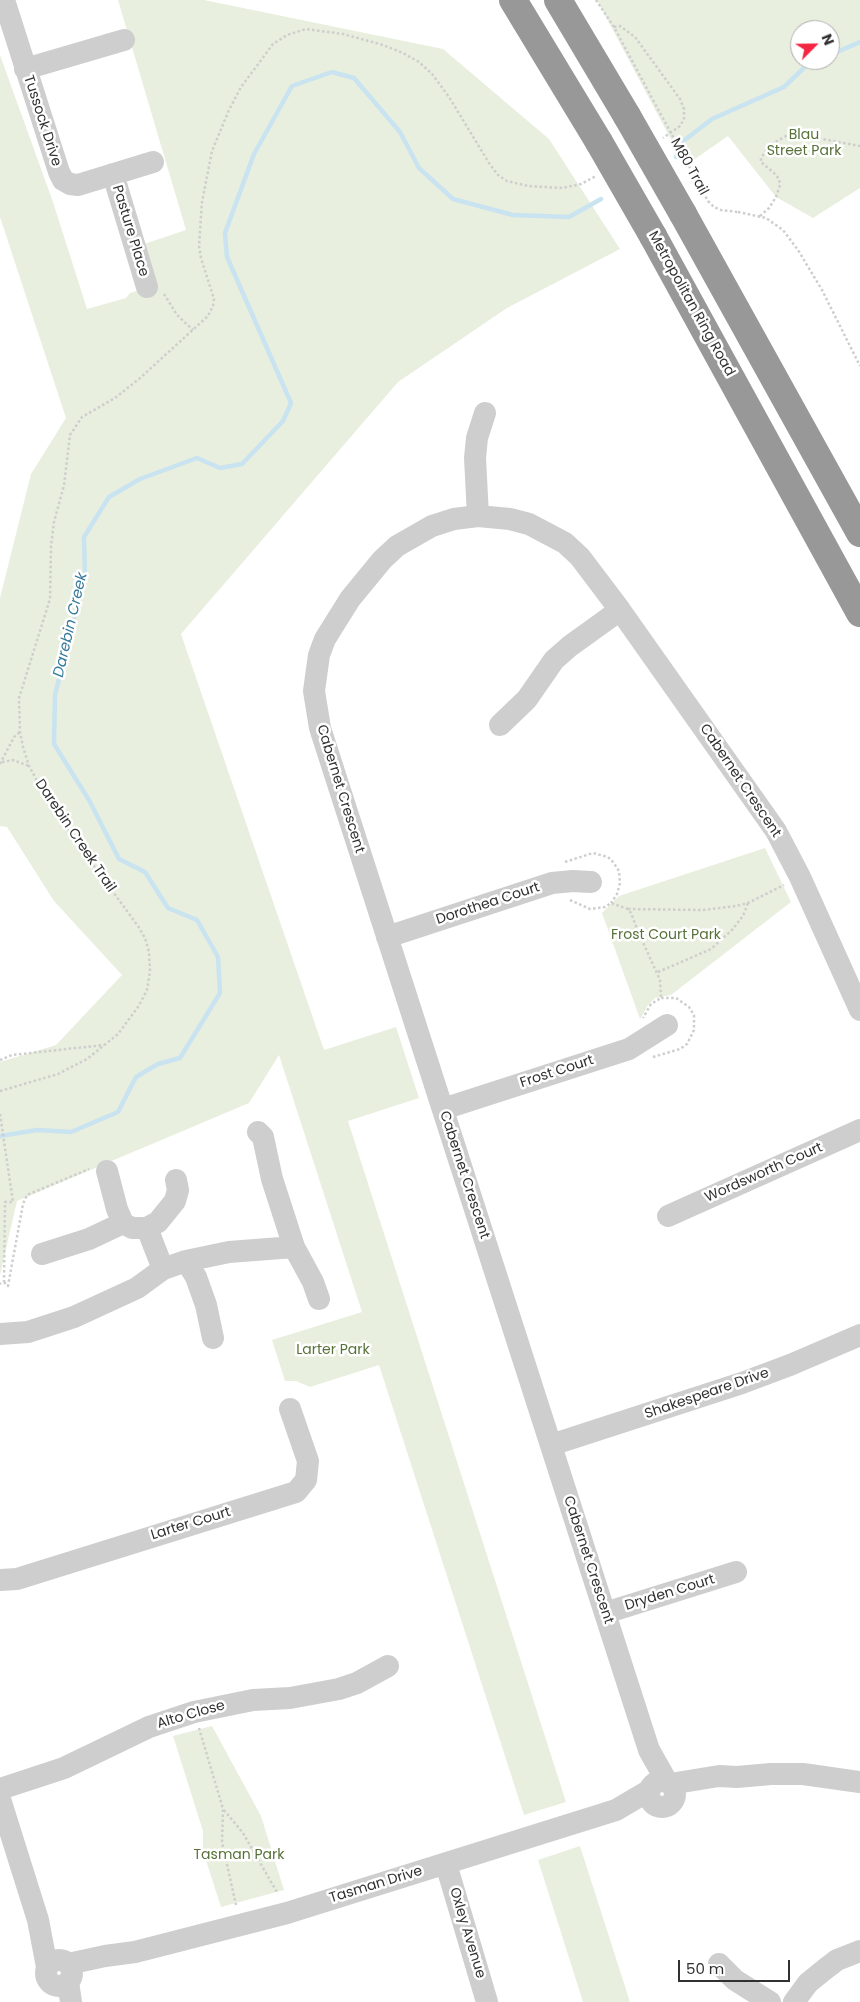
<!DOCTYPE html>
<html>
<head>
<meta charset="utf-8">
<style>
	body { margin:0 }
	#map { position:relative; width:860px; height:2002px; overflow:hidden; background:#fff; font-family:Poppins,sans-serif }
	canvas { display:block }
	.north { position:absolute; left:790px; top:20px; width:50px; height:50px; box-sizing:border-box; background:#fff; border:1px solid #adadad; border-radius:50%; rotate:67deg; font-size:14px; font-weight:700; line-height:20px; text-align:center; color:#313131 }
	.north::after { content:''; display:block; margin:auto; width:18px; height:22px; background:#f42642; clip-path:polygon(50% 0,100% 100%,50% 72%,0 100%) }
	.scale { position:absolute; left:678px; top:1960px; width:112px; height:22px; box-sizing:border-box; border:2px solid #313131; border-top:0; padding-left:6px; font-size:15px; line-height:18px; white-space:nowrap; color:#313131; -webkit-text-stroke:4px #fff; paint-order:stroke }
</style>
</head>
<body>
<div id="map">
<canvas width="860" height="2002"></canvas>
<div class="north">N</div>
<div class="scale">50 m</div>
</div>
<script>
const ctx = document.querySelector('canvas').getContext('2d');
ctx.lineJoin = 'round';
function paint(path, color) { ctx.fillStyle = color; ctx.fill(path, 'evenodd'); }
const poly = rows => new Path2D(rows.map(r => 'M' + r).join(''));
function trace(path, color, width, dash) { ctx.strokeStyle = color; ctx.lineWidth = width; ctx.lineCap = dash ? 'butt' : 'round'; ctx.setLineDash(dash || []); ctx.stroke(path); }
function label(font, color, halo, rows, align = 'center') {
  ctx.font = font + ' Poppins,sans-serif'; ctx.lineWidth = 5; ctx.setLineDash([]); ctx.textBaseline = 'middle'; ctx.strokeStyle = halo; ctx.fillStyle = color; for (const [text, x, y, turn = 0] of rows) {
    ctx.save(); ctx.translate(x, y); ctx.rotate((+turn || 0) * Math.PI / 180); ctx.textAlign = isNaN(turn) ? turn : align; if (halo) ctx.strokeText(text, 0, 0); ctx.fillText(text, 0, 0); ctx.restore();
  }
}
paint(poly([
	[118,0,204,0,443,49,549,139,620,249,507,308,398,382,181,634,324,1050,396,1027,419,1098,348,1121,566,1802,524,1815,379,1365,310,1387,296,1381,285,1381,272,1340,362,1312,279,1055,249,1103,17,1201,0,1275,0,1062,56,1045,122,975,54,901,7,827,0,826,0,598,31,474,66,418,0,217,0,55,53,202,87,309,126,298,130,293,155,285,144,244,186,230],
	[597,0,860,0,860,188,813,218,776,197,728,136,685,166],
	[800,30,830,30,830,60,800,60],
	[765,848,791,902,671,995,655,998,648,1005,640,1019,602,913,619,896],
	[212,1726,261,1816,284,1890,221,1907,203,1851,203,1831,173,1736],
	[580,1846,630,2002,583,2002,538,1860]
]), '#e8efde');
trace(poly([
	[830,55,860,42],
	[676,157,682,142,712,119,784,87,807,65,819,60],
	[0,1136,37,1130,71,1132,118,1112,136,1077,158,1064,180,1058,220,993,218,957,197,920,168,908,145,872,119,859,89,800,54,744,55,695,85,574,84,537,109,497,140,479,197,458,220,468,242,464,283,421,291,403,227,257,225,233,254,154,292,86,332,72,354,78,400,132,419,168,453,199,513,215,569,217,601,199]
]), '#c9e3f0', 4.5);
trace(poly([
	[596,0,614,27,653,100],
	[614,27,620,26,635,37,680,99,684,109,684,119,680,126,663,138],
	[738,212,766,218,783,230,798,250,822,290,860,366],
	[760,216,769,208,776,197,780,185,779,179,774,173,761,162,761,158,770,145,786,136,795,134,860,146],
	[164,294,177,315,193,330],
	[2,762,13,760,29,766],
	[0,764,14,737,20,732],
	[565,862,593,853,608,857,613,862,619,871,620,883,617,894,611,903],
	[570,900,590,909,605,907,611,903,628,909,631,913,637,929,660,980,661,998,651,1004,643,1018],
	[628,909,703,910,736,906,748,903,784,885],
	[658,972,711,949,732,930,743,916,748,903],
	[653,1057,680,1049,687,1044,694,1030,694,1015,689,1007,676,998,661,998],
	[0,1060,12,1055,104,1045],
	[0,1091,58,1074,87,1059,118,1034,138,1007,147,990,150,971,149,952,145,938,138,926,80,847,41,788,29,766,23,747,20,732,19,698,50,599,51,546,54,522,64,485,70,435,82,417,115,398,139,379,208,316,213,306,214,299,201,258,199,246,202,202,212,151,229,110,241,87,273,44,287,35,306,29,343,34,383,45,403,53,419,62,432,74,449,97,489,163,498,175,507,181,528,186,562,188,581,184,596,176],
	[0,1114,13,1202,5,1202,4,1282,0,1284],
	[4,1282,8,1286,23,1204,27,1195,89,1169],
	[199,1728,223,1809,222,1842,236,1905],
	[224,1810,243,1833,278,1894]
]), '#cecece', 2.5, [2.5, 2.5]);
trace(poly([
	[4,0,59,172,63,180,70,184,78,185,153,162],
	[25,69,124,40],
	[113,174,147,287],
	[478,516,475,458,477,438,485,413],
	[500,725,527,699,554,660,570,646,620,610],
	[387,937,552,883,573,881,591,882],
	[443,1109,629,1049,667,1025],
	[258,1132,263,1137,272,1179,294,1247,313,1282,319,1299],
	[107,1171,117,1209,123,1223,132,1228,147,1228,163,1269],
	[668,1216,860,1130],
	[147,1228,158,1222,175,1201,178,1190,176,1180],
	[42,1254,89,1239,123,1223],
	[186,1261,196,1277,206,1305,213,1338],
	[0,1334,28,1332,74,1317,137,1288,163,1269,186,1261,229,1252,294,1247],
	[551,1445,742,1383,790,1365,860,1335],
	[0,1580,17,1579,296,1492,306,1480,308,1461,290,1409],
	[605,1613,736,1572],
	'649 1794a13 13 0 1 1 26 0a13 13 0 1 1-26 0Z',
	[667,1782,649,1750,320,728,314,691,319,655,325,639,350,599,382,560,397,546,432,526,454,519,478,516,510,519,529,524,565,543,580,557,620,610,776,831,800,877,860,1010],
	[670,1784,719,1776,737,1777,771,1774,803,1774,860,1782],
	[0,1789,64,1768,149,1727,194,1712,253,1700,290,1698,339,1689,357,1683,388,1666],
	[0,1799,38,1920,47,1967],
	[446,1864,487,2002],
	'46 1973a13 13 0 1 1 26 0a13 13 0 1 1-26 0Z',
	[68,1964,105,1956,135,1952,287,1913,616,1810,650,1790],
	[719,1964,735,1980,770,2002],
	[68,1982,71,2002],
	[794,2002,808,1983,824,1970,837,1960,860,1951]
]), '#cecece', 22);
trace(poly([
	[513,0,599,142],
	[558,0,627,116],
	[683,214,860,533],
	[653,236,860,613]
]), '#989898', 28);
trace(poly([
	[653,100,708,201,714,207,721,210,738,212]
]), '#cecece', 2.5, [2.5, 2.5]);
trace(poly([
	[627,116,683,214],
	[599,142,653,236]
]), '#989898', 28);
label('14px', '#313131', '#fff', [
	["Tussock Drive",42,121,72],
	["M80 Trail",689,167,61],
	["Pasture Place",130,231,73],
	["Metropolitan Ring Road",691,304,61],
	["Cabernet Crescent",740,781,56],
	["Cabernet Crescent",340,789,73],
	["Darebin Creek Trail",75,836,56],
	["Dorothea Court",488,904,-18],
	["Frost Court",557,1072,-18],
	["Wordsworth Court",764,1173,-24],
	["Cabernet Crescent",464,1175,72],
	["Shakespeare Drive",707,1394,-19],
	["Larter Court",191,1524,-17],
	["Cabernet Crescent",588,1560,72],
	["Dryden Court",670,1593,-17],
	["Alto Close",191,1715,-16],
	["Tasman Drive",376,1885,-17],
	["Oxley Avenue",467,1933,73]
]);
label('14px', '#577139', '#fff', [
	["Blau",804,135],
	["Street Park",804,151],
	["Frost Court Park",666,935],
	["Larter Park",333,1350],
	["Tasman Park",239,1855]
]);
label('italic 15px', '#377a9b', '#fff', [
	["Darebin Creek",71,625,-77]
]);
</script>
</body>
</html>
